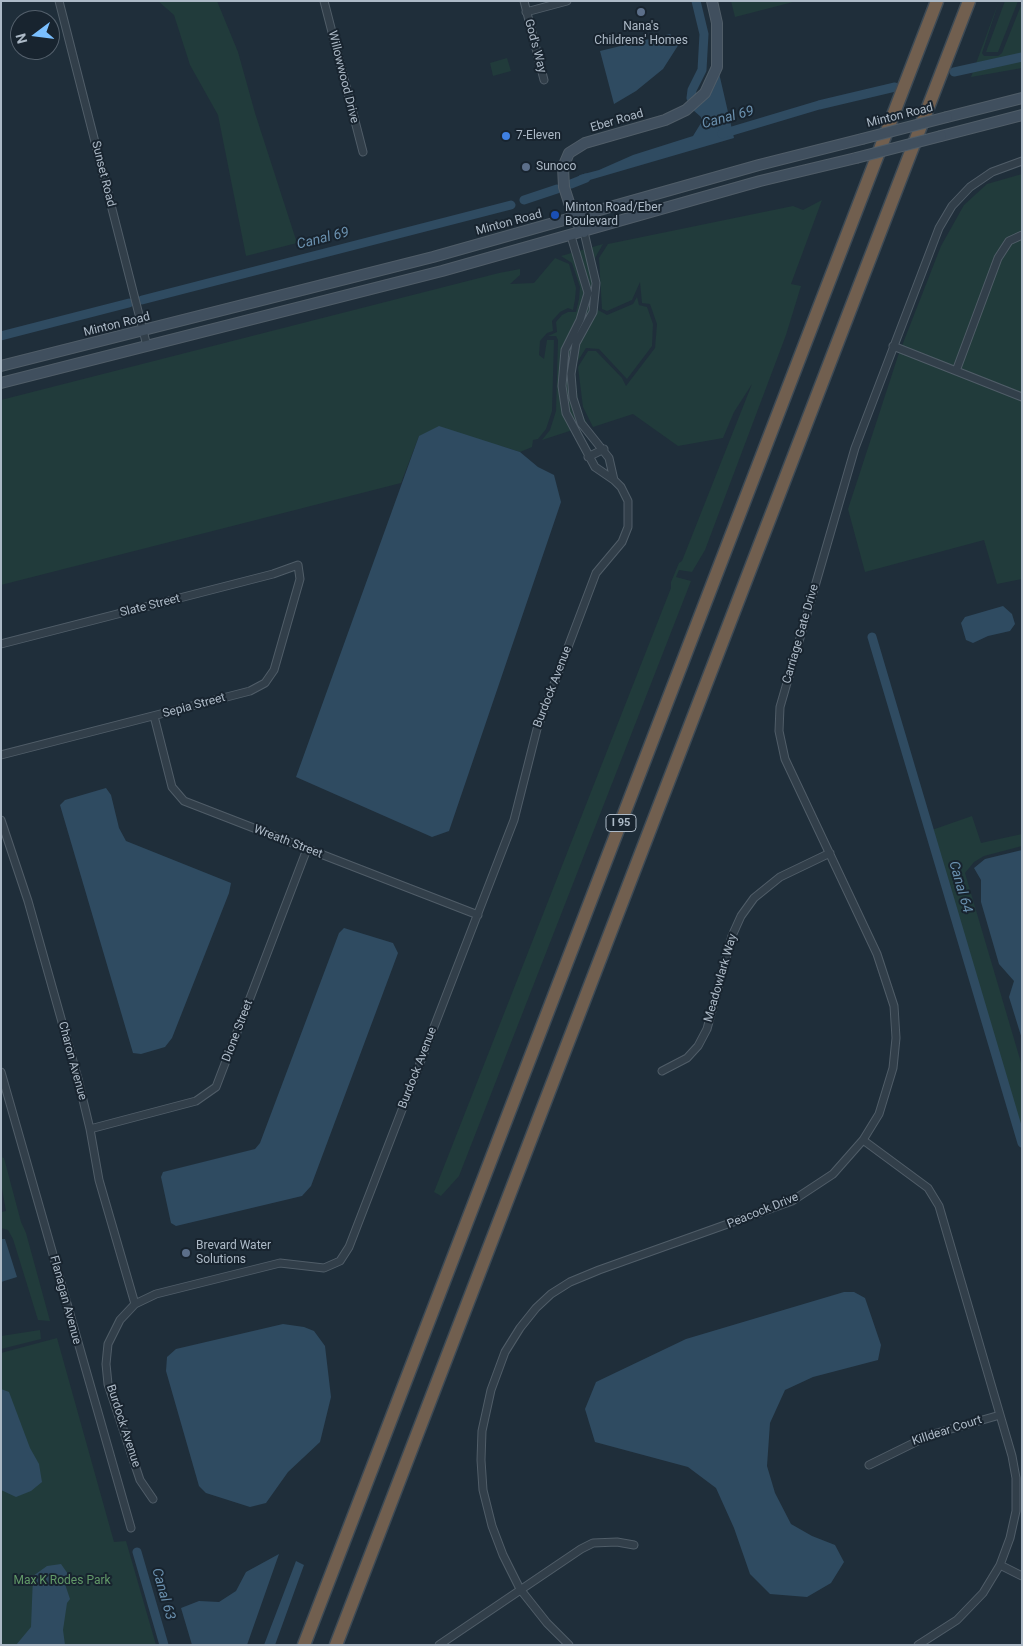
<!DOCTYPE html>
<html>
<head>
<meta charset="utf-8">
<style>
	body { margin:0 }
	#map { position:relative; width:1023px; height:1646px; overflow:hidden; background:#1f2e3a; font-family:Roboto,sans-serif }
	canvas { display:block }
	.frame { position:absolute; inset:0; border:2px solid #adbac7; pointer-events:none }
	.north { position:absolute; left:10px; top:10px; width:50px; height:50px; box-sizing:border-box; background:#18242f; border:1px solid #54606c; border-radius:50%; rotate:255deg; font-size:14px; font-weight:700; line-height:20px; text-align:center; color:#adbac7 }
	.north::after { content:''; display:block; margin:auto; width:18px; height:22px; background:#7abfff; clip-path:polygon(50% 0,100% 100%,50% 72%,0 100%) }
</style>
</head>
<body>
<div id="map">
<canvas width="1023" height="1646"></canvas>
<div class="frame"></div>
<div class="north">N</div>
</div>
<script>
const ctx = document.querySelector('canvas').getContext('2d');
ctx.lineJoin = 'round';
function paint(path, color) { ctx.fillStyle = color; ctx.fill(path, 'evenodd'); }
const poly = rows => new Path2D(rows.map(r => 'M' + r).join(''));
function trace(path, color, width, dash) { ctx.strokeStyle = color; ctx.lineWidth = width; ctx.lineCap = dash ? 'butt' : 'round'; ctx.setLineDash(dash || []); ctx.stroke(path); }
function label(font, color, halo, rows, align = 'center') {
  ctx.font = font + ' Roboto,sans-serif'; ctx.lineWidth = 4; ctx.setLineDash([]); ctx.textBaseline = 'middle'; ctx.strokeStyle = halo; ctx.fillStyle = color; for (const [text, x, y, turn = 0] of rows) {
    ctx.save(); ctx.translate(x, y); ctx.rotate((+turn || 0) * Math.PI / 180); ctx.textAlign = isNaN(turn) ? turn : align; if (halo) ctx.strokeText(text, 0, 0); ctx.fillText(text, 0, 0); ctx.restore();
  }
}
paint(poly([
	[158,1,217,1,238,52,255,113,297,243,246,256,218,115,190,65,174,15],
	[731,1,797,1,735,17],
	[999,1,982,53,984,56,998,56,1002,53,1022,3,1022,68,971,77],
	[1005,1,1018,1,998,52,986,52],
	[507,58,511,71,493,76,490,63],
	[1022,174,1022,579,997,584,984,540,865,572,848,509,898,356,941,246,964,205,987,184],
	[822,200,791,284,801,286,786,335,705,550,692,572,679,570,676,577,691,581,459,1176,441,1196,434,1192,671,588,671,582,679,563,682,561,752,384,734,412,723,438,678,446,633,414,593,427,583,407,578,367,588,351,596,351,622,378,626,386,655,348,657,324,650,304,642,303,640,282,632,300,607,311,602,309,599,258,608,244,793,206,803,210],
	[603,244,595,258,598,310,607,315,633,304,637,297,639,305,647,307,653,324,652,346,627,379,599,349,586,348,574,367,579,408,588,425,542,440,550,430,556,411,558,340,556,336,548,336,557,332,556,322,562,315,568,312,576,312,579,299,580,287,572,263,561,256],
	[555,258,569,264,576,288,575,299,573,310,568,308,560,312,552,321,553,331,547,333,540,341,539,355,544,359,547,340,554,340,552,411,546,429,538,439,533,440,532,447,520,452,501,446,419,436,401,483,1,585,1,400,499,273,520,269,520,275,510,284,534,283],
	[972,816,981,843,1022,834,1022,846,984,856,974,862,965,873,1022,1066,1022,1146,929,831],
	[1,1157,4,1158,21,1222,26,1233,50,1321,38,1320,13,1239,8,1230,1,1228,1,1212,6,1211,1,1183],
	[40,1330,41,1339,1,1349,1,1336],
	[57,1338,114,1542,126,1541,156,1645,1,1645,1,1353]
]), '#213b3b');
paint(poly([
	[670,34,679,44,663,69,636,91,614,104,600,51],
	[719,73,734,138,576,184,575,179,580,175,599,170,633,155,693,136,701,123,701,117,693,110],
	[439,426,520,452,538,467,554,475,561,502,449,831,432,837,296,777,419,436],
	[1003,606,1012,614,1015,624,1010,631,988,636,973,643,966,640,961,623,965,617],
	[106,788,111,795,119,828,126,841,231,883,229,893,172,1038,165,1047,141,1054,133,1053,60,805,65,800],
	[1022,850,1022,1039,1009,997,1014,981,999,964,981,902,981,880,974,868,985,859],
	[344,928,393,943,398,953,311,1186,302,1196,176,1226,171,1223,161,1177,163,1172,255,1149,260,1143,339,933],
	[1,1239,5,1239,17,1277,1,1282],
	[844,1292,854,1292,865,1298,881,1345,878,1360,813,1377,785,1390,770,1423,767,1466,775,1493,791,1524,812,1536,835,1545,844,1562,831,1583,807,1597,770,1594,750,1574,734,1528,716,1488,688,1467,595,1442,585,1409,596,1382,686,1339],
	[283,1324,304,1327,314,1331,325,1346,331,1397,320,1442,288,1472,266,1503,250,1507,206,1493,199,1486,166,1371,167,1357,176,1349],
	[1,1389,9,1392,30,1448,39,1464,42,1482,31,1491,16,1497,1,1490],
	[279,1554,247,1645,192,1645,181,1608,199,1601,219,1602,236,1591,246,1572],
	[296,1561,304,1565,275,1645,264,1645],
	[61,1564,68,1574,65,1584,70,1599,67,1603,63,1630,65,1645,16,1645,31,1627,33,1576,47,1566]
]), '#2f4b61');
trace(poly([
	[954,72,1022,57],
	[691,98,692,90,702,70,704,34,696,1],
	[722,134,819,105,895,87],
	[571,184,586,178],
	[524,200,557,189],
	[142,300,511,205],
	[1,336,129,303],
	[872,637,1022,1143],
	[137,1552,164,1645]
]), '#2f4b61', 9);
const street = poly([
	[59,1,147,346],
	[324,1,363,152],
	[524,1,544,80],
	[526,12,567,1],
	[584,232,596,283,593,312,576,343,571,374,573,398,581,423,609,458,614,480],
	[893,346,1022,397],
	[956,371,998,258,1009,241,1022,235],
	[588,457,604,449],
	[1,644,273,574,298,565,300,579,274,670,265,683,250,691,1,755],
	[154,716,172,787,184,801,478,915],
	[1,820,28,901,78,1079,90,1129,99,1180,135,1304],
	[662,1071,687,1058,698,1046,707,1029,732,936,741,916,754,898,780,877,830,853],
	[1,1072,131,1528],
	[90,1129,196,1101,216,1087,307,849],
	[863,1140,928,1188,939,1206,1012,1456,1016,1478,1016,1511,1010,1538,1000,1565,983,1593,957,1620,918,1645],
	[869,1465,930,1435,1000,1415],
	[153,1499,140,1480,108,1384,106,1364,108,1344,120,1320,135,1304,156,1294,280,1263,324,1268,340,1261,349,1247,514,820,537,729,596,573,622,542,628,527,628,501,621,487,614,480,595,467,566,413,562,386,565,350,580,320,588,293,571,236],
	[1000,1565,1022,1576],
	[439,1645,581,1549,593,1543,617,1542,634,1545],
	[569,1645,547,1623,520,1589,503,1555,492,1526,483,1490,481,1460,482,1431,491,1390,505,1352,520,1328,536,1308,551,1294,570,1282,599,1270,792,1201,833,1174,863,1140,879,1114,893,1068,896,1038,894,1006,877,954,785,759,779,731,780,707,855,448,939,228,952,206,970,187,992,172,1022,161]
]);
const secondary = poly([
	[947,117,1022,98],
	[941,136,1022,115],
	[584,232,574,218,564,187,563,167,569,153,585,143,665,120,686,110,705,93,717,67,717,23,712,1],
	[1,366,433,257,759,165,862,139],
	[1,383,442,271,760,181,856,158]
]);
const highway = poly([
	[304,1645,937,1],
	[336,1645,969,1]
]);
trace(street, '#505d68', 9);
trace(secondary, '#505d68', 12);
trace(highway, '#3d4a55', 15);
trace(street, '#323f4a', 7);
trace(secondary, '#404f5e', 10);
trace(highway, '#715f4f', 12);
const secondaryBridge = poly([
	[862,139,947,117],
	[856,158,941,136]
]);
trace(secondaryBridge, '#505d68', 12, []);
trace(secondaryBridge, '#404f5e', 10);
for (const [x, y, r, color] of [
	[641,12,5,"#5c6f8a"],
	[506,136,5,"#3f7fe0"],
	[526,167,5,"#5c6f8a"],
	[555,215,5,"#1a4fb4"],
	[186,1253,5,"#5c6f8a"]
]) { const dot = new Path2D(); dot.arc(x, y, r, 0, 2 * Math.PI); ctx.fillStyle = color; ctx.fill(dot); trace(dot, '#18242f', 2); }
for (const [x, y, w] of [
	[621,823,30]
]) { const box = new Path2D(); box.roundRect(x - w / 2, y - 8.5, w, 17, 4); ctx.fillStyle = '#18242f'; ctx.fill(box); trace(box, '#adbac7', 1); }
label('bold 11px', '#adbac7', null, [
	["I 95",621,823]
]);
label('12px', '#adbac7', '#18242f', [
	["Nana's",641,27,"center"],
	["Childrens' Homes",641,41,"center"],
	["7-Eleven",516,136],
	["Sunoco",536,167],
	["Minton Road/Eber",565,208],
	["Boulevard",565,222],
	["Brevard Water",196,1246],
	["Solutions",196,1260]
], 'left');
label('12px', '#adbac7', '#18242f', [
	["God's Way",535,46,75],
	["Willowwood Drive",343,77,76],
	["Minton Road",900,116,-14],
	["Eber Road",617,121,-16],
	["Sunset Road",103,174,76],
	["Minton Road",509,223,-15],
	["Minton Road",117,325,-14],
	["Slate Street",150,606,-14],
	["Carriage Gate Drive",801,634,-74],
	["Burdock Avenue",553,687,-69],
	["Sepia Street",194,706,-15],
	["Wreath Street",288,842,21],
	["Meadowlark Way",721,978,-74],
	["Dione Street",238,1031,-69],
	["Charon Avenue",72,1061,75],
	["Burdock Avenue",418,1068,-69],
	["Peacock Drive",763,1211,-22],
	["Flanagan Avenue",65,1300,75],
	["Burdock Avenue",123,1426,72],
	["Killdear Court",947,1431,-18]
]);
label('12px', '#629968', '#18242f', [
	["Max K Rodes Park",62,1581]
]);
label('italic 14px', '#6a90ae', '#18242f', [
	["Canal 69",728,118,-15],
	["Canal 69",323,239,-14],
	["Canal 64",960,887,74],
	["Canal 63",163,1594,74]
]);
</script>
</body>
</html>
